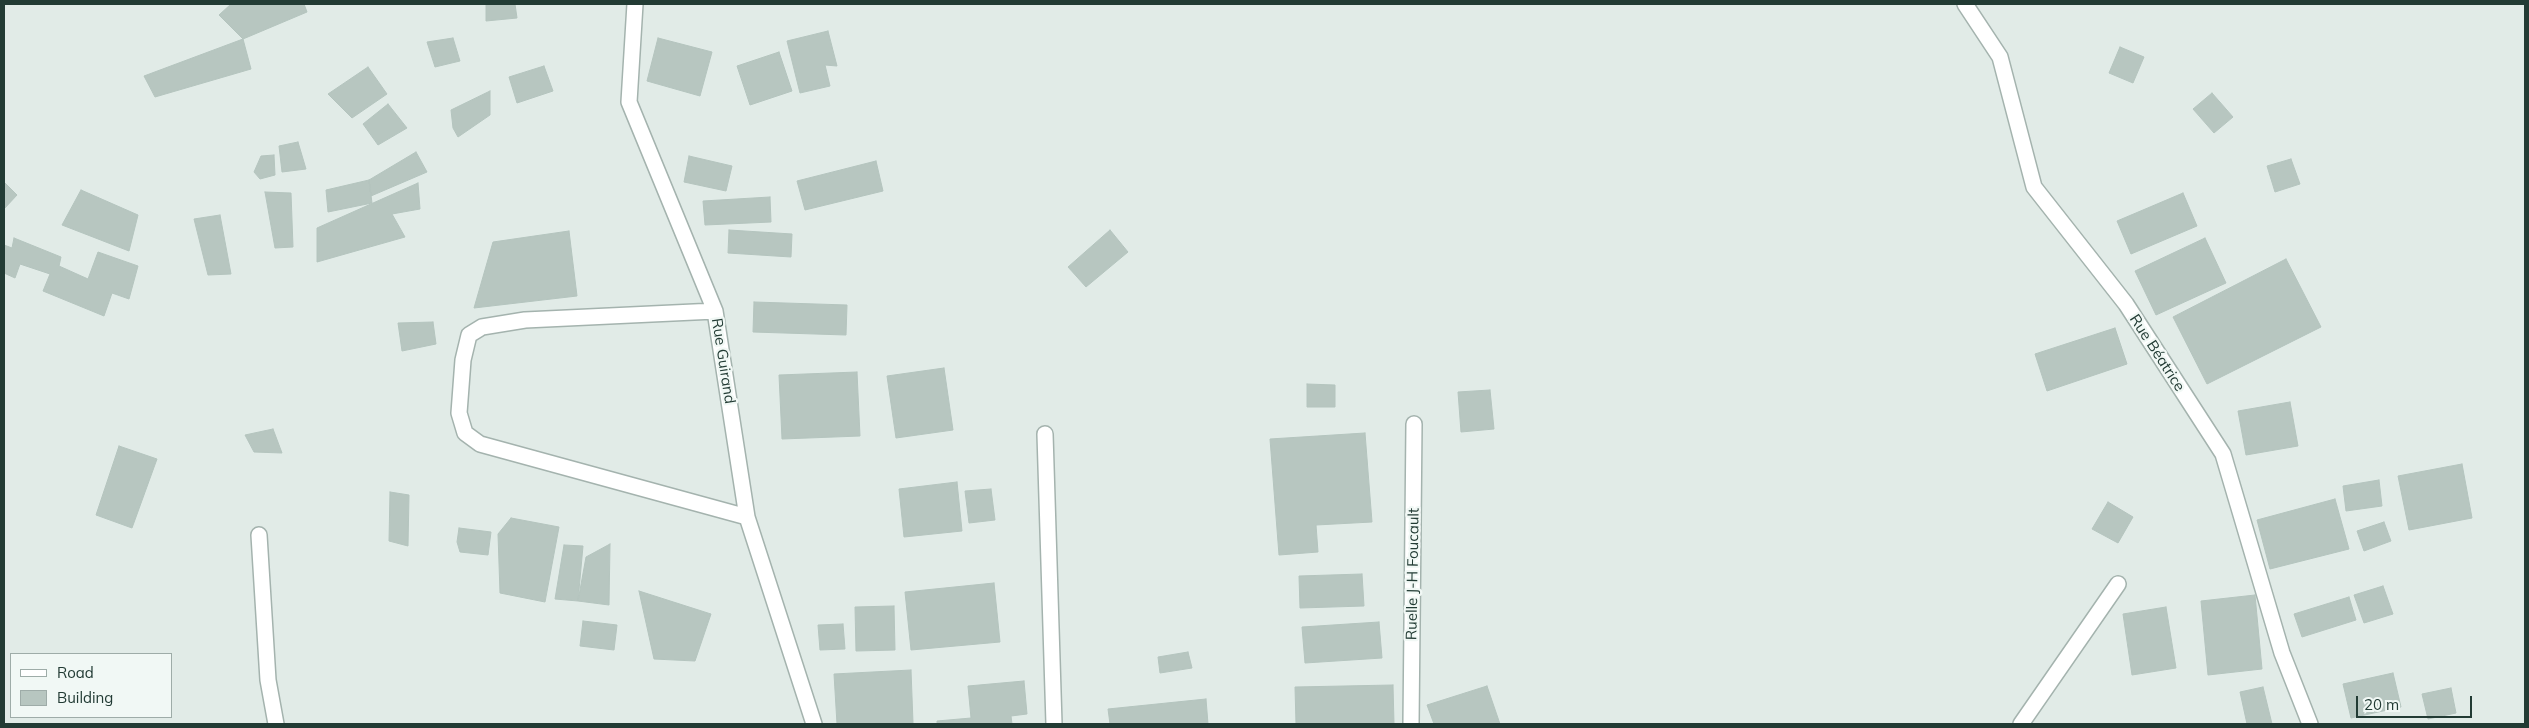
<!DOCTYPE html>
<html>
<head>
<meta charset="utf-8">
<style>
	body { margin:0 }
	#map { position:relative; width:2529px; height:728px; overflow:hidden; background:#e1ebe7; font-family:Mulish,sans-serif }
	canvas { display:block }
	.frame { position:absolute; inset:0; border:5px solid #223b34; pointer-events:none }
	.legend { position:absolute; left:10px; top:653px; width:162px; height:65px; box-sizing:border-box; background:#f1f8f5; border:1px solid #9eaca8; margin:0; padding:6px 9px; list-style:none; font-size:15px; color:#223b34 }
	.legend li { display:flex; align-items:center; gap:10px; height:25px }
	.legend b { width:25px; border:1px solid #9eaca8 }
	.scale { position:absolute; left:2356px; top:696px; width:116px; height:22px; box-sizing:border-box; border:2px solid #223b34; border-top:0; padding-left:6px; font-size:15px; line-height:18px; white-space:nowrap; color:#223b34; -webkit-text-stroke:4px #f1f8f5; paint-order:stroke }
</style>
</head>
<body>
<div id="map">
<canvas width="2529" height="728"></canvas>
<div class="frame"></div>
<ul class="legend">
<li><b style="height:6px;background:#fff"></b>Road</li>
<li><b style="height:14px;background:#b7c6c0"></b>Building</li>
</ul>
<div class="scale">20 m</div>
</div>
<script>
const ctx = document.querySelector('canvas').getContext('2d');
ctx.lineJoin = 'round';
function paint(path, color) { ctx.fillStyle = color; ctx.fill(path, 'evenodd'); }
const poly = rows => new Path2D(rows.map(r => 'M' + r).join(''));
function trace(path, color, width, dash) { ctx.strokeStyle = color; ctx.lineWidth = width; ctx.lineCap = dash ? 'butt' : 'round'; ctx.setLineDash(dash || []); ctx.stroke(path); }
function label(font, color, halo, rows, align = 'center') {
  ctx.font = font + ' Mulish,sans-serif'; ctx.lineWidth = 4.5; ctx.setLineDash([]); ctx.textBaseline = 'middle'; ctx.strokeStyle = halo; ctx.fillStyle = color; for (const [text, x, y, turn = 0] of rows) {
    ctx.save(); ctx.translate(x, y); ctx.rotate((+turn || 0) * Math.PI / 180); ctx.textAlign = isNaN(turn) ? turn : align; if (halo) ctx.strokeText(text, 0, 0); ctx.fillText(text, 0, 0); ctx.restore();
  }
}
const building = poly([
	[231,4,304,4,307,12,243,39,219,15,231,4],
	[486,4,515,4,517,18,486,21,486,4],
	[828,31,837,66,825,65,830,86,800,93,787,41,828,31],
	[453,38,460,61,435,67,427,42,453,38],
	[658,38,712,52,700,96,647,81,658,38],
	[243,39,251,69,155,97,144,76,243,39],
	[2120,47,2144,57,2133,83,2109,73,2120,47],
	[779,52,792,91,750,105,737,66,779,52],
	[544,66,553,91,517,103,509,77,544,66],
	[368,67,387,94,352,118,328,94,368,67],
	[490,91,490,115,458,137,453,128,451,110,490,91],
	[2212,93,2233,117,2214,133,2193,109,2212,93],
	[388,104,407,128,378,145,363,124,388,104],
	[298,142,306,169,282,172,279,146,298,142],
	[416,152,427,172,371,196,369,180,416,152],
	[274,155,275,175,260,179,254,172,261,156,274,155],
	[689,156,732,166,726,191,684,182,689,156],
	[2291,159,2300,184,2275,192,2267,166,2291,159],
	[876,161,883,191,805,210,797,181,876,161],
	[369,180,372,203,328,212,326,190,369,180],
	[4,182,17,195,4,209,4,182],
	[418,183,420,209,392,214,405,237,317,262,317,228,418,183],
	[81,190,138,215,129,251,62,225,81,190],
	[265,192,291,193,293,247,275,248,265,192],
	[2183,193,2197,226,2131,254,2117,221,2183,193],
	[770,197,771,222,705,225,703,201,770,197],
	[220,215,231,274,208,275,194,219,220,215],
	[729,230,792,234,791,257,728,253,729,230],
	[1110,230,1128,252,1086,287,1068,267,1110,230],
	[569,231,577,296,474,308,493,242,569,231],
	[14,238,61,257,59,266,88,279,98,252,138,266,129,299,112,293,104,316,43,291,50,274,20,264,15,278,4,273,4,245,12,248,14,238],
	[2205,238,2226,283,2156,315,2135,271,2205,238],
	[2286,259,2321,327,2207,384,2173,317,2286,259],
	[754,302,847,305,846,335,753,332,754,302],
	[433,322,436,344,402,351,398,323,433,322],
	[2115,328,2127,364,2047,391,2035,354,2115,328],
	[944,368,953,430,896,438,887,376,944,368],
	[857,372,860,436,782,439,779,375,857,372],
	[1307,384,1335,385,1335,407,1307,407,1307,384],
	[1490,390,1494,429,1461,432,1458,392,1490,390],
	[2290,402,2298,446,2246,455,2238,411,2290,402],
	[273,429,282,453,254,452,245,435,273,429],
	[1365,433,1372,522,1316,525,1318,552,1279,555,1270,439,1365,433],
	[119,446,157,459,132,528,96,515,119,446],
	[2462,464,2472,518,2409,530,2398,476,2462,464],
	[2379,480,2382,506,2346,511,2343,486,2379,480],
	[957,482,962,531,904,537,899,489,957,482],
	[991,489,995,520,969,523,965,491,991,489],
	[390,492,409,495,408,546,389,541,390,492],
	[2335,499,2349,549,2270,569,2257,520,2335,499],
	[2108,502,2133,517,2118,543,2092,529,2108,502],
	[511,518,559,527,545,602,500,593,498,534,511,518],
	[2384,522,2391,541,2364,551,2357,531,2384,522],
	[459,528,491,532,488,555,460,552,457,542,459,528],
	[610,544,609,605,578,601,586,557,610,544],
	[564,545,583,546,578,601,555,599,564,545],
	[1362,574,1364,606,1300,608,1299,576,1362,574],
	[994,583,1000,642,911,650,905,592,994,583],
	[2383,586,2393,614,2364,623,2354,595,2383,586],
	[639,591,711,614,695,661,654,659,639,591],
	[2255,595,2262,669,2208,675,2201,601,2255,595],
	[2349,597,2356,620,2302,637,2294,614,2349,597],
	[894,606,895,650,856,651,855,607,894,606],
	[2166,607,2176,668,2132,675,2123,614,2166,607],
	[583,621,617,625,614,650,580,646,583,621],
	[1379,622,1382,658,1305,663,1302,627,1379,622],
	[843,624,845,649,820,650,818,625,843,624],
	[1188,652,1192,668,1160,673,1158,657,1188,652],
	[911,670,913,723,837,724,834,674,911,670],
	[2393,673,2401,707,2351,718,2343,684,2393,673],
	[1024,681,1027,714,1011,716,1012,724,937,724,937,721,971,718,968,686,1024,681],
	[1393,685,1394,724,1296,724,1295,687,1393,685],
	[1487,686,1500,724,1434,724,1427,705,1487,686],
	[2263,687,2272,724,2247,724,2240,692,2263,687],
	[2451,688,2456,713,2428,719,2422,694,2451,688],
	[1206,699,1208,724,1110,724,1108,709,1206,699]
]);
paint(building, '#b7c6c0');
trace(building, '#b4c4be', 1);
const street = poly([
	[635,4,629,102,715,311,747,517,814,724],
	[1965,4,2000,57,2034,187,2126,304,2223,454,2282,653,2310,724],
	[715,311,525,320,482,327,469,335,463,360,459,413,465,433,480,444,747,517],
	[1045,434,1054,724],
	[259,535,268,680,276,724],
	[1411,724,1414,424],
	[2021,724,2118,584]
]);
trace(street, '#a4b3ae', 18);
trace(street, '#fff', 15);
label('15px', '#223b34', '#f1f8f5', [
	["Rue Béatrice",2157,353,57],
	["Rue Guirand",723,361,81],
	["Ruelle J-H Foucault",1413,574,-89]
]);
</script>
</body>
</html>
